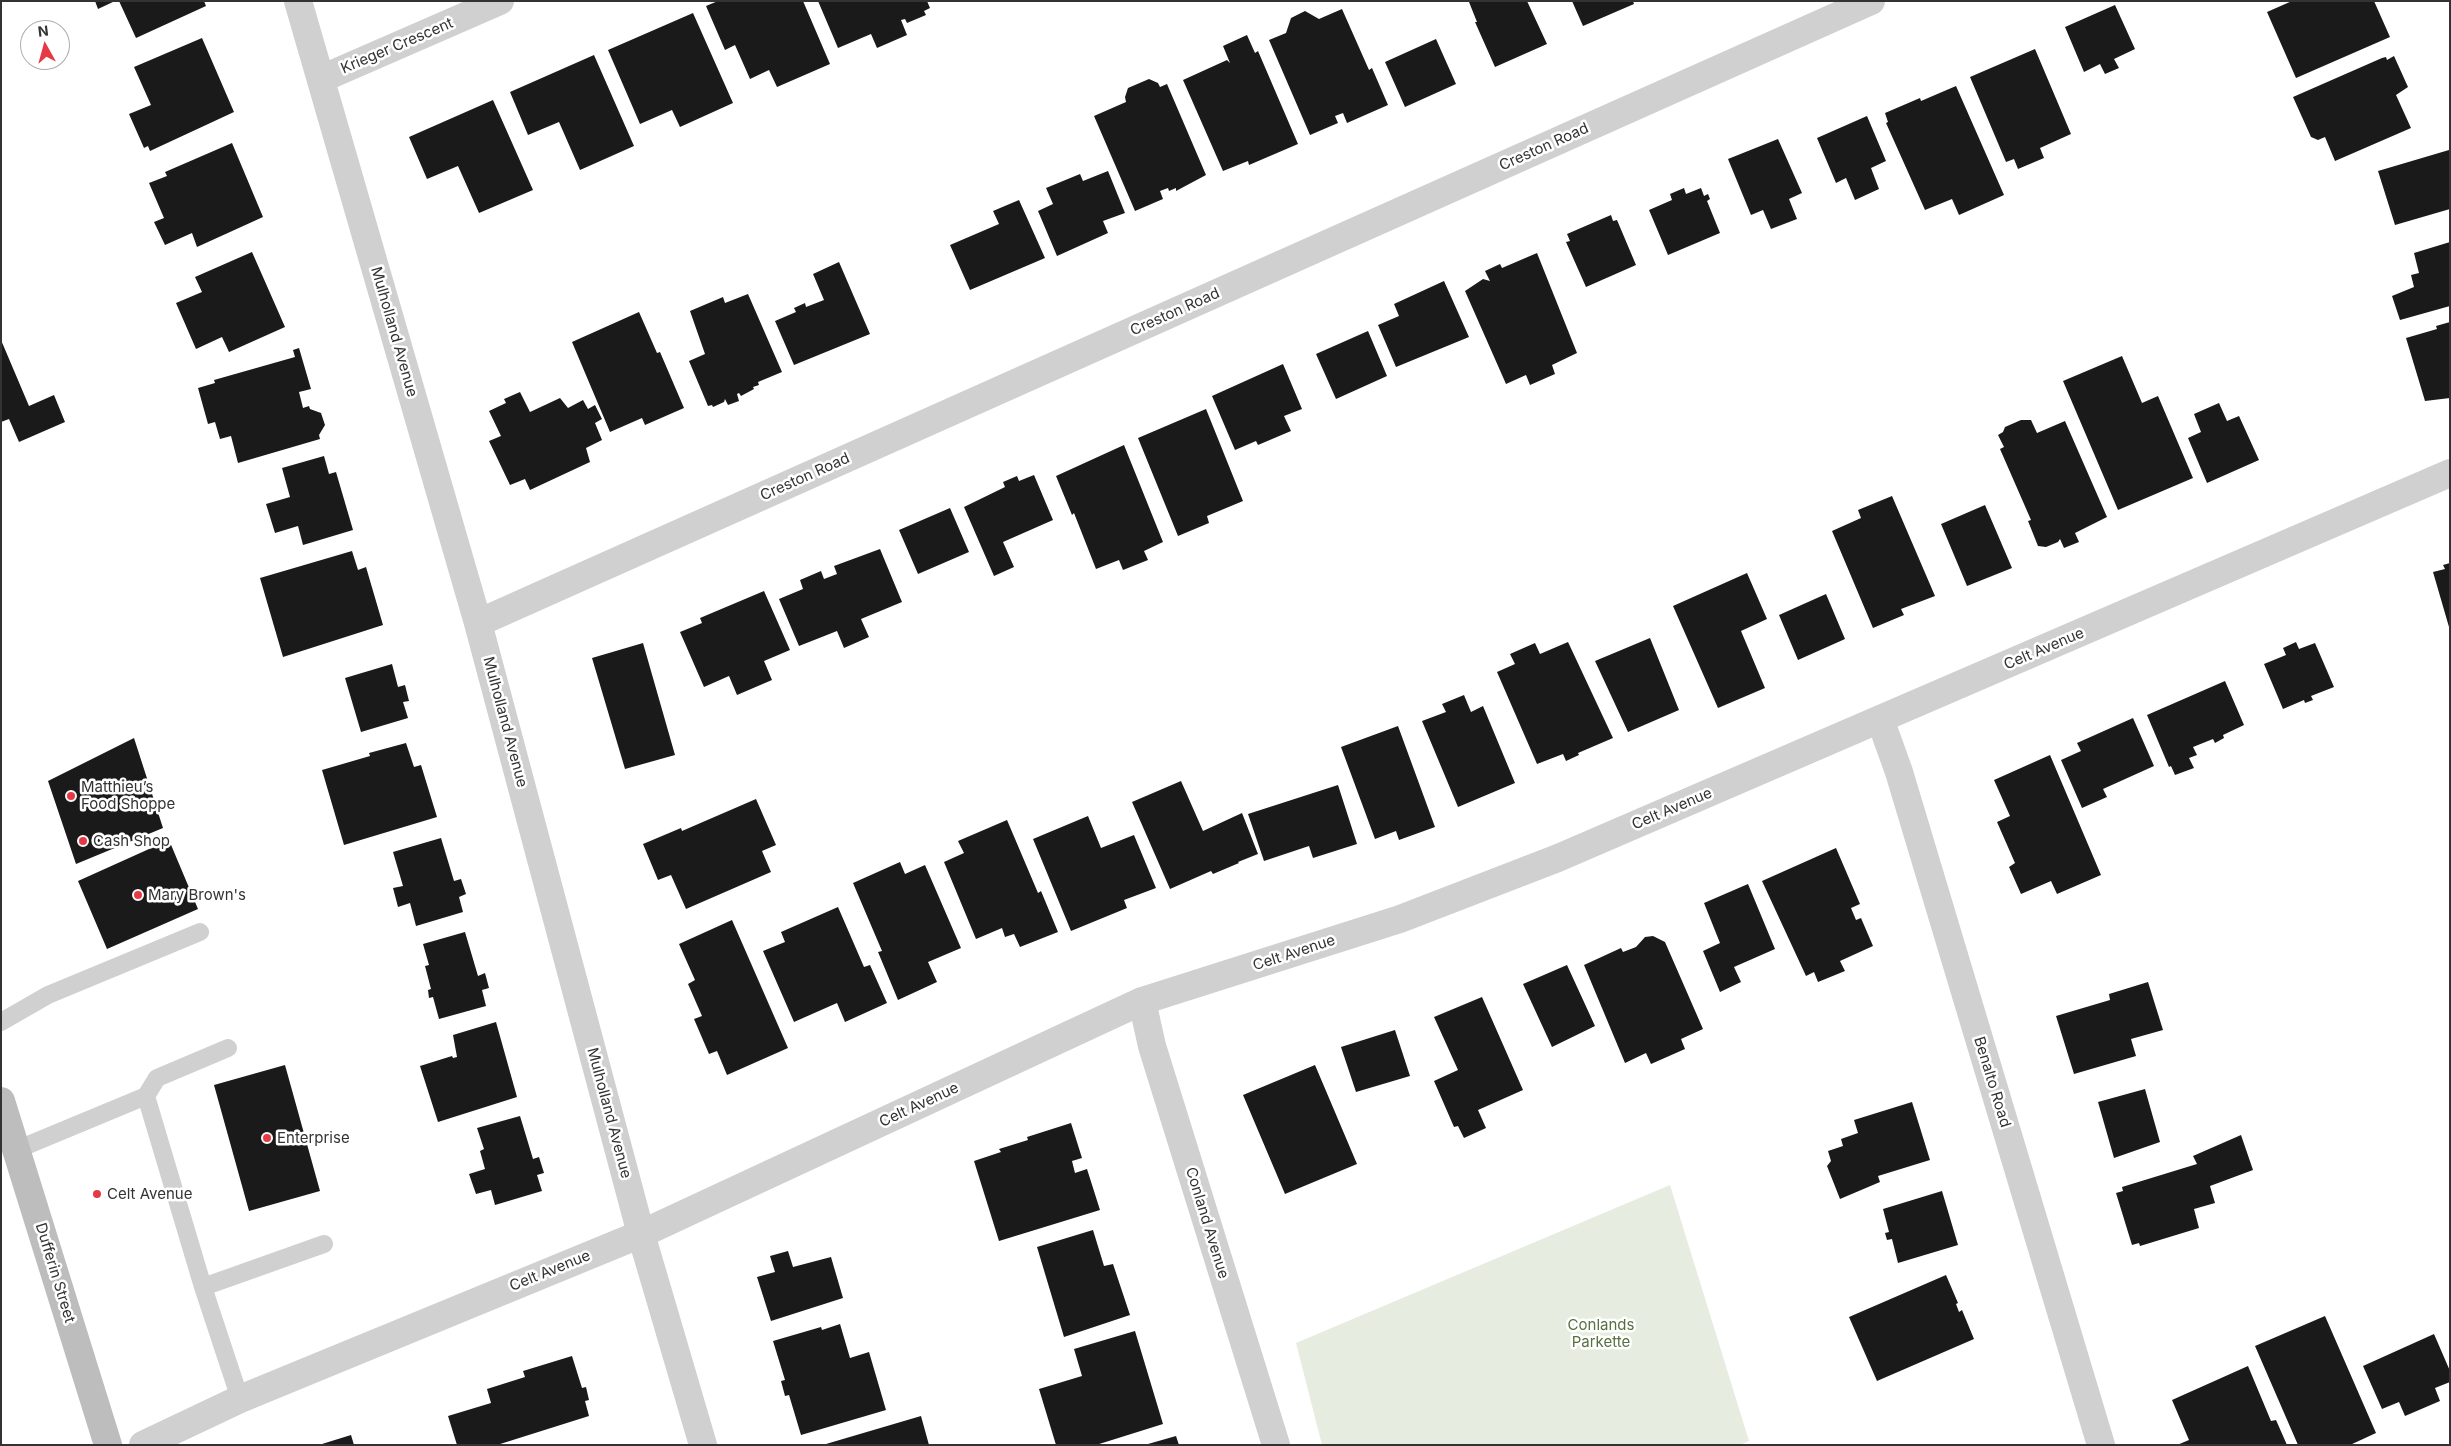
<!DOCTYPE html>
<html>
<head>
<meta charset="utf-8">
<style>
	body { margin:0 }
	#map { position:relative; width:2451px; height:1446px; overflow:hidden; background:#fff; font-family:Inter,sans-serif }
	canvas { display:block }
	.frame { position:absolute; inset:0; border:2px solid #333; pointer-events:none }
	.north { position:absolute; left:20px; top:20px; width:50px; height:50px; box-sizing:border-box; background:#fff; border:1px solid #adadad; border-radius:50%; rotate:353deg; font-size:14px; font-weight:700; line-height:20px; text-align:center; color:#333 }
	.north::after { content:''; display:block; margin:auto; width:18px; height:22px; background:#e63946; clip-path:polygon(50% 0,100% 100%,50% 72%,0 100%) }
</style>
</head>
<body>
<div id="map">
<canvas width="2451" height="1446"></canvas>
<div class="frame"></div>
<div class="north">N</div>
</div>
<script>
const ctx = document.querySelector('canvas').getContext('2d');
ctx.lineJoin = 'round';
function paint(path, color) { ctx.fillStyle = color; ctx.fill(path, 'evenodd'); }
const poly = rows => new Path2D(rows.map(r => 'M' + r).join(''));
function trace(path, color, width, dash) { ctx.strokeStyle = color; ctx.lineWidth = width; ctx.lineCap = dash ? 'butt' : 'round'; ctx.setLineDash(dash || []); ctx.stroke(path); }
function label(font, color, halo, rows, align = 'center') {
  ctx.font = font + ' Inter,sans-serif'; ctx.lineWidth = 5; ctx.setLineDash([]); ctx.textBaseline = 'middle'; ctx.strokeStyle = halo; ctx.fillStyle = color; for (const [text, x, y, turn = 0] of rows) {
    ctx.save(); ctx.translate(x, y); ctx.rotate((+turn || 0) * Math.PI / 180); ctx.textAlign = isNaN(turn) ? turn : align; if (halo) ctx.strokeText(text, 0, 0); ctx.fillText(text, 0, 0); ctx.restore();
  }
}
paint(poly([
	[1670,1185,1749,1441,1740,1445,1322,1445,1296,1343]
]), '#e6ecdf');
paint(poly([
	[95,1,115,1,98,9],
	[119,1,204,1,206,6,136,38],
	[718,1,803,1,830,64,777,87,769,70,750,79,735,45,725,50,706,6],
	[818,1,927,1,930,8,924,11,926,15,907,23,905,19,901,20,907,35,877,48,871,34,838,48],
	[1470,1,1527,1,1547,44,1495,67,1475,22,1477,22,1469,2],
	[1572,1,1633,1,1634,4,1583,26],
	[2292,1,2374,1,2390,37,2296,78,2267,12],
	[2115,5,2135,49,2114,59,2119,68,2105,74,2100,64,2084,72,2065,27],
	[1342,9,1369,70,1372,68,1388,105,1347,123,1343,113,1335,116,1338,123,1310,135,1269,40,1286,33,1291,18,1305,11,1319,19],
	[693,13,733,103,680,127,672,110,640,124,608,50],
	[1247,35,1255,53,1258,51,1298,144,1249,165,1248,161,1223,171,1183,80,1227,60,1230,63,1223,46],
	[202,38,234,112,150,151,148,146,144,148,129,114,151,105,134,67],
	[1436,39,1456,84,1405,107,1385,62],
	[2035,49,2071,134,2040,148,2044,158,2018,169,2014,159,2006,162,1970,77],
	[594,55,634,146,580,170,559,122,528,135,510,92],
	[2394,56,2408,87,2396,95,2411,128,2335,161,2325,137,2318,140,2311,137,2293,97,2382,58,2386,57,2387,60],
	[1149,79,1158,83,1160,87,1167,84,1206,175,1176,191,1176,188,1169,191,1168,188,1160,191,1163,199,1135,211,1094,116,1126,102,1125,97,1128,88],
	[1956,86,2004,195,1959,215,1952,199,1925,210,1886,123,1888,122,1885,113,1920,98,1921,101],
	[493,100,533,190,479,213,458,166,427,179,409,137],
	[1867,116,1886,161,1871,168,1879,189,1855,200,1846,178,1836,183,1817,138],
	[1778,139,1802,193,1789,199,1797,219,1771,229,1763,210,1751,215,1728,159],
	[232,143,263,217,197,247,192,233,165,245,154,222,164,218,149,183,167,176,165,172],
	[2449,150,2450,209,2395,225,2378,171],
	[1108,171,1125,213,1103,221,1108,233,1057,256,1038,211,1053,204,1046,188,1080,174,1083,181],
	[1684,188,1686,194,1701,188,1704,196,1708,194,1710,199,1707,201,1720,233,1668,255,1649,210,1672,200,1670,194],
	[1019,200,1045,258,970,290,950,245,999,224,993,211],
	[1611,215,1613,221,1617,220,1636,265,1586,287,1566,242,1570,241,1567,234],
	[2450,242,2450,306,2400,320,2392,296,2414,287,2411,275,2419,273,2414,253],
	[252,252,285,327,229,352,222,337,196,349,176,303,202,292,195,277],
	[1537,253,1577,353,1552,365,1555,374,1530,385,1526,375,1506,384,1465,291,1483,279,1490,281,1485,271,1500,264,1502,268],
	[839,262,870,334,794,365,775,321,796,312,794,308,805,303,806,307,824,300,813,274],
	[1444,281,1469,337,1396,367,1378,325,1399,316,1394,304],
	[748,294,782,372,758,382,759,385,753,387,754,389,741,396,739,393,737,394,739,401,728,405,725,399,724,402,713,407,712,405,708,406,689,361,705,354,690,311,723,297,725,303],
	[639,312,657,353,660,352,684,408,645,425,642,418,610,432,572,342],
	[2450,322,2450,398,2425,401,2406,338,2437,329,2436,326],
	[1368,331,1387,376,1336,399,1316,354],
	[1,340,29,406,54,395,65,422,19,442,9,419,1,422],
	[299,348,311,389,299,392,303,408,309,406,310,409,321,413,325,425,319,435,320,439,238,463,231,436,220,439,215,422,208,424,198,388,215,383,214,380,295,357,293,350],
	[2122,356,2142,403,2158,396,2193,478,2118,510,2063,381],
	[1283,364,1302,409,1284,416,1291,431,1258,445,1256,441,1235,450,1212,396],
	[520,392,530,412,560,398,568,408,583,400,588,409,595,405,602,419,595,423,602,440,586,448,590,462,530,490,525,479,510,485,489,441,501,436,489,411,506,403,504,399],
	[2219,403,2227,421,2239,416,2259,460,2207,483,2188,438,2201,432,2194,414],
	[1206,409,1243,501,1207,516,1209,523,1178,536,1138,438],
	[2021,420,2031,420,2037,433,2065,421,2107,517,2075,533,2079,542,2064,548,2060,539,2058,542,2046,547,2038,546,2028,521,2031,520,2000,449,2004,447,1998,435,2003,432,2005,427],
	[1124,445,1163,542,1144,551,1148,560,1123,570,1119,560,1096,569,1074,513,1072,515,1056,476],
	[324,456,329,474,336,472,353,530,303,545,298,526,275,533,266,504,290,497,282,468],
	[1034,475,1053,520,1003,542,1014,567,994,576,964,507,1005,487,1003,482,1017,476,1019,481],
	[1892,496,1935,596,1901,609,1904,615,1873,628,1832,531,1861,518,1858,510],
	[1985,505,2012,568,1967,586,1941,524],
	[950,508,969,552,918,574,899,530],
	[880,549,902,602,861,619,869,637,844,648,837,631,799,646,779,599,803,589,800,580,821,571,824,579,837,574,834,566],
	[352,551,358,570,366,567,383,625,283,657,260,578],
	[2450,563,2450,627,2449,627,2433,572,2445,569,2443,565],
	[1747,573,1767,619,1741,631,1765,688,1718,708,1673,606],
	[764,591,790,650,764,661,772,680,737,695,729,676,704,687,680,632,702,623,700,618],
	[1826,594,1845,639,1798,660,1779,615],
	[1650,638,1679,710,1628,732,1595,661],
	[1568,642,1613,738,1578,753,1579,755,1566,761,1563,754,1537,764,1497,672,1515,664,1510,654,1535,643,1540,654],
	[2296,642,2299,649,2315,643,2334,687,2311,696,2313,700,2305,703,2304,700,2283,709,2264,664,2286,655,2283,648],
	[643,643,675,755,625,769,592,658],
	[392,664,398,687,405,685,409,701,403,702,408,718,361,732,345,678],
	[2225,681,2244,725,2223,735,2224,738,2215,743,2213,739,2193,747,2197,755,2189,758,2194,768,2175,775,2171,766,2169,767,2147,715],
	[1464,695,1471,712,1483,706,1515,783,1458,807,1422,721,1446,712,1442,704],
	[2133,718,2154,766,2103,789,2107,797,2082,808,2061,760,2081,751,2077,743],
	[1398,726,1435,827,1399,840,1396,831,1375,839,1341,747],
	[134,738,163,828,76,864,48,781],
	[406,743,414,767,421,765,437,817,344,845,322,770,370,756,369,753],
	[2050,755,2101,875,2057,894,2051,881,2021,894,2009,867,2015,863,1997,822,2010,816,1994,780],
	[1181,781,1203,831,1242,813,1258,854,1238,862,1239,863,1213,874,1211,871,1170,889,1132,802],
	[1338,785,1357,844,1313,858,1309,846,1264,861,1248,814],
	[756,799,776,845,762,851,771,872,686,909,671,875,658,880,643,844,681,828,682,831],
	[1088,816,1101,848,1134,835,1156,888,1124,900,1127,908,1071,931,1033,839],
	[1007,820,1038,893,1041,891,1058,932,1020,947,1014,934,1005,937,1002,928,976,939,944,862,964,853,958,841],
	[441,838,454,881,461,879,466,894,459,897,463,912,416,926,410,903,398,907,393,888,403,886,393,852],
	[169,840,198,909,107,949,78,881],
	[1836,848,1860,904,1851,908,1856,920,1861,918,1873,946,1840,961,1845,971,1818,982,1814,972,1806,976,1762,881],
	[900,862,905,874,925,865,961,948,928,962,937,982,898,1000,878,952,882,951,853,883],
	[1748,884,1775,949,1734,967,1741,982,1720,992,1703,951,1720,943,1704,903],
	[838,907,864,967,870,965,887,1003,845,1022,837,1003,794,1022,763,951,785,942,781,932],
	[732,920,788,1048,727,1075,717,1051,709,1054,694,1019,702,1016,688,984,695,980,679,944],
	[465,932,478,976,485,973,489,988,482,990,486,1006,439,1019,433,997,429,998,428,990,431,989,425,966,429,965,423,944],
	[1653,936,1665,942,1703,1029,1681,1039,1685,1049,1651,1064,1646,1053,1625,1063,1584,965,1621,948,1623,952,1636,947,1645,937],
	[1567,965,1595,1026,1552,1047,1523,984],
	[2148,982,2163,1030,2131,1039,2136,1056,2074,1074,2056,1016,2110,1000,2109,994],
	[1482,997,1523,1090,1478,1110,1486,1128,1464,1138,1458,1126,1454,1127,1434,1081,1458,1070,1434,1017],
	[496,1022,517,1097,438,1122,420,1066,452,1056,453,1058,457,1057,453,1035],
	[1395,1030,1410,1076,1356,1092,1341,1047],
	[285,1065,320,1191,249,1211,214,1085],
	[1315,1065,1357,1164,1285,1194,1243,1095],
	[2145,1089,2160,1142,2114,1158,2098,1102],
	[1912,1102,1930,1160,1878,1176,1880,1182,1840,1199,1827,1166,1831,1161,1828,1151,1843,1146,1841,1139,1858,1133,1854,1120],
	[520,1116,533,1159,539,1157,544,1173,537,1175,542,1191,495,1205,491,1190,476,1194,469,1174,485,1169,480,1151,484,1149,477,1128],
	[1071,1123,1082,1158,1072,1161,1075,1173,1087,1169,1100,1210,999,1241,974,1161,1001,1152,999,1149,1028,1140,1027,1137],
	[2241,1135,2253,1170,2210,1186,2215,1203,2194,1209,2199,1228,2140,1246,2139,1243,2132,1245,2116,1193,2123,1191,2122,1187,2197,1164,2193,1156],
	[1942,1191,1958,1245,1898,1263,1892,1239,1887,1240,1885,1233,1889,1232,1883,1209],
	[1093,1230,1104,1266,1113,1264,1130,1315,1064,1337,1037,1247],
	[788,1251,793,1267,831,1257,843,1298,771,1321,757,1277,775,1272,770,1256],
	[1946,1275,1958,1303,1956,1304,1959,1312,1962,1310,1974,1339,1877,1381,1849,1317],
	[2325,1316,2376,1433,2350,1445,2298,1445,2255,1346],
	[840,1324,850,1358,869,1352,886,1410,801,1435,789,1395,785,1396,781,1381,785,1380,773,1341,821,1327,822,1330],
	[1135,1331,1163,1424,1096,1445,1056,1445,1039,1389,1082,1376,1074,1349],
	[2434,1334,2450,1371,2450,1382,2435,1388,2440,1401,2405,1416,2399,1402,2382,1409,2363,1366],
	[572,1356,582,1388,586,1387,589,1400,585,1401,589,1416,497,1445,457,1445,448,1416,491,1403,487,1389,525,1377,523,1371],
	[2248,1366,2271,1421,2276,1420,2287,1445,2177,1445,2189,1440,2172,1400],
	[921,1416,929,1445,826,1445,826,1444],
	[351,1435,354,1445,322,1445,322,1444],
	[1176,1436,1179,1445,1148,1445,1148,1444]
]), '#1a1a1a');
trace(poly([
	[1,1022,48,995,200,932],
	[146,1096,157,1078,228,1048],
	[16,1150,146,1096,203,1287,240,1399],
	[203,1287,324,1244]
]), '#d0d0d0', 18);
trace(poly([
	[298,1,478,623,641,1234,703,1445],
	[321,79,500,1],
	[478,623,1871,1],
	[1880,719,1899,772,2101,1445],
	[1142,1001,1152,1046,1276,1445],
	[143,1445,240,1399,641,1234,1142,1001,1400,919,1558,858,2450,473]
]), '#d0d0d0', 28);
trace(poly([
	[1,1101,108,1445]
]), '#bdbdbd', 28);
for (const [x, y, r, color] of [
	[71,796,5,"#e63946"],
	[83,841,5,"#e63946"],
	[138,895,5,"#e63946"],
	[267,1138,5,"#e63946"],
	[97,1194,5,"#e63946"]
]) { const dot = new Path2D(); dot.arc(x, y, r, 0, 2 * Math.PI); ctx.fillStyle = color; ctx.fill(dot); trace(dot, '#fff', 2); }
label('15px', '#333', '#fff', [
	["Krieger Crescent",397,46,-23],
	["Creston Road",1544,147,-24],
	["Creston Road",1175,312,-24],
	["Mulholland Avenue",394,332,74],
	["Creston Road",805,477,-24],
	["Celt Avenue",2044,649,-23],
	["Mulholland Avenue",505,722,75],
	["Celt Avenue",1672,809,-23],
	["Celt Avenue",1294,953,-18],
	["Benalto Road",1992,1082,73],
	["Celt Avenue",919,1105,-25],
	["Mulholland Avenue",609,1113,75],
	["Conland Avenue",1207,1223,73],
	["Celt Avenue",550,1271,-22],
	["Dufferin Street",55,1273,73]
]);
label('15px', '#333', '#fff', [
	["Matthieu’s",81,787],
	["Food Shoppe",81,804],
	["Cash Shop",93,841],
	["Mary Brown's",148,895],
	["Enterprise",277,1138],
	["Celt Avenue",107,1194]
], 'left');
label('15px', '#56703f', '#fff', [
	["Conlands",1601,1325],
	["Parkette",1601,1342]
]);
</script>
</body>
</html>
